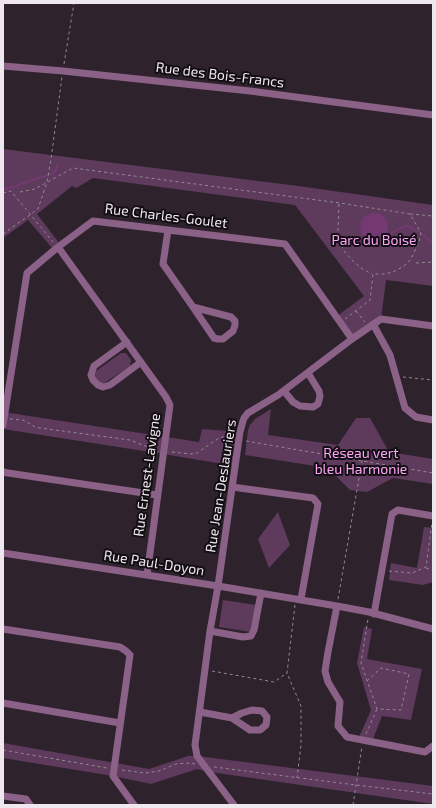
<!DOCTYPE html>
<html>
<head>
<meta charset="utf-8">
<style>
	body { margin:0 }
	#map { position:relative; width:436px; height:808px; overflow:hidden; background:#2e232d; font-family:"Exo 2",sans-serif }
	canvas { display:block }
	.frame { position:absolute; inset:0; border:4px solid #efe7ee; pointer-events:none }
</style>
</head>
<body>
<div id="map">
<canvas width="436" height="808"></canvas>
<div class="frame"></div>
</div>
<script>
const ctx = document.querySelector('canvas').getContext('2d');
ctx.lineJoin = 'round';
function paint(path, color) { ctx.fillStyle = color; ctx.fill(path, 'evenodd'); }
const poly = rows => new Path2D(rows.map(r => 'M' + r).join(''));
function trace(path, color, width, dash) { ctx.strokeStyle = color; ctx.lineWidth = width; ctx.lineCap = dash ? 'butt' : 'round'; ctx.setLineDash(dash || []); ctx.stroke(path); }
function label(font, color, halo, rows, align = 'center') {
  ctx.font = font + ' "Exo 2",sans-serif'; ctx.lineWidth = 4; ctx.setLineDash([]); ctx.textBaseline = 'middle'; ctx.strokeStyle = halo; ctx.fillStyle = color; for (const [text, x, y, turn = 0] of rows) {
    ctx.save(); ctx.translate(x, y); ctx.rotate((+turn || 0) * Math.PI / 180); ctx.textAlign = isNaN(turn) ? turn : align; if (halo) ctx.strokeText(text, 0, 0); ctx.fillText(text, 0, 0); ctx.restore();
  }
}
paint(poly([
	[3,149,298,186,433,205,433,286,386,280,381,319,352,339,336,317,364,296,295,205,93,178,76,188,72,186,37,214,60,244,53,249,28,220,3,238],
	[121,353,126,353,131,360,130,366,106,382,102,384,99,383,94,376,96,371],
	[271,409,268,435,338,445,356,418,370,418,389,452,433,459,433,484,393,478,367,492,350,490,328,468,245,455,248,430,250,425,255,419],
	[3,412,199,442,202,429,240,432,235,466,163,454,3,429],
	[278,512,290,545,269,568,258,539],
	[424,527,433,528,433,582,423,585,389,580,391,563,417,568],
	[223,600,256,605,251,632,219,627],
	[364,627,372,629,367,659,422,669,411,720,382,716,373,739,359,737,371,710,357,663],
	[3,743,149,769,188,756,197,756,433,786,433,804,210,772,197,769,151,784,113,776,3,758]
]), '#5e3a5c');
paint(poly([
	'360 227a14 14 0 1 1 28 0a14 14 0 1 1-28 0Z'
]), '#743970');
trace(poly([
	[3,190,51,174,56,170,58,164],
	[384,238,400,228,407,226,414,229,421,233,433,243]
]), '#743970', 2);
trace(poly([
	[64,64,74,3],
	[20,192,35,189,73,168,340,203,410,214,421,233,419,242,411,259,404,266,393,272,384,274,373,274,370,300,345,319],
	[3,193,11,191,53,242],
	[339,204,338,230,339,240,344,251,352,260,361,268,372,274],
	[410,214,433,216],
	[3,234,38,209,47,182,51,159,62,77],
	[416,263,433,262],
	[356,311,365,322],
	[403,377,433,380],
	[10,419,23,420,27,422,35,427,40,428,130,440,153,449,157,449],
	[246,441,433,473],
	[172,452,191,454,197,453,219,438,224,437,231,438],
	[426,568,433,570],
	[389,571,412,573,426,567,432,523],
	[338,599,362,461],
	[295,605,287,673,301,706,301,745,297,778],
	[212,671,274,682,287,673],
	[367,681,381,668,409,674,401,710,377,709,361,663,368,619],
	[366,734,377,709],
	[3,750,107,768],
	[214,767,356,785,433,794],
	[122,770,145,773,159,771,176,764,190,763,195,764],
	[353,805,362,746]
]), '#928891', 1, [3, 3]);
trace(poly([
	[3,66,63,71,250,91,433,115],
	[168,230,163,264,193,307,214,338,218,339,223,339,233,331,235,325,235,321,231,317,193,307],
	[58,247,166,397,170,405,147,575],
	[373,324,390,355,405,408,416,417,433,420],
	[127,342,94,366,91,375,93,380,98,385,103,387,110,385,141,362],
	[284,391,293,402,300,406,313,407,318,404,320,396,319,391,308,373],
	[3,425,27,273,58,247,93,221,285,244,352,339],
	[3,472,8,473,157,495],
	[232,487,313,498,318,504,301,599],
	[3,553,218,586,337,606,369,612,433,629],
	[337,606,328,652,325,671,328,682,340,702,338,726,347,737,425,752,433,746],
	[374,614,392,514,398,510,433,516],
	[3,629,120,647,126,651,130,655,113,776,134,805],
	[210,631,243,637,251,636,254,630,261,593],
	[3,703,120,723],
	[200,712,232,718,250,730,260,730,266,725,267,717,262,711,252,710,242,713,232,718],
	[3,796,26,799,30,805],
	[234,805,197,756,195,745,210,631,218,586,240,432,243,421,244,418,248,413,278,395,352,339,381,319,433,326]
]), '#8b6187', 7);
label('14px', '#efe7ee', '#130e13', [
	["Rue des Bois-Francs",220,75,7],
	["Rue Charles-Goulet",166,216,7],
	["Rue Ernest-Lavigne",147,475,-82],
	["Rue Jean-Deslauriers",221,486,-81],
	["Rue Paul-Doyon",154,563,9]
]);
label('14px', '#fca6f5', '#130e13', [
	["Parc du Boisé",374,240],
	["Réseau vert",361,453],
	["bleu Harmonie",361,469]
]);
</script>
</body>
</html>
